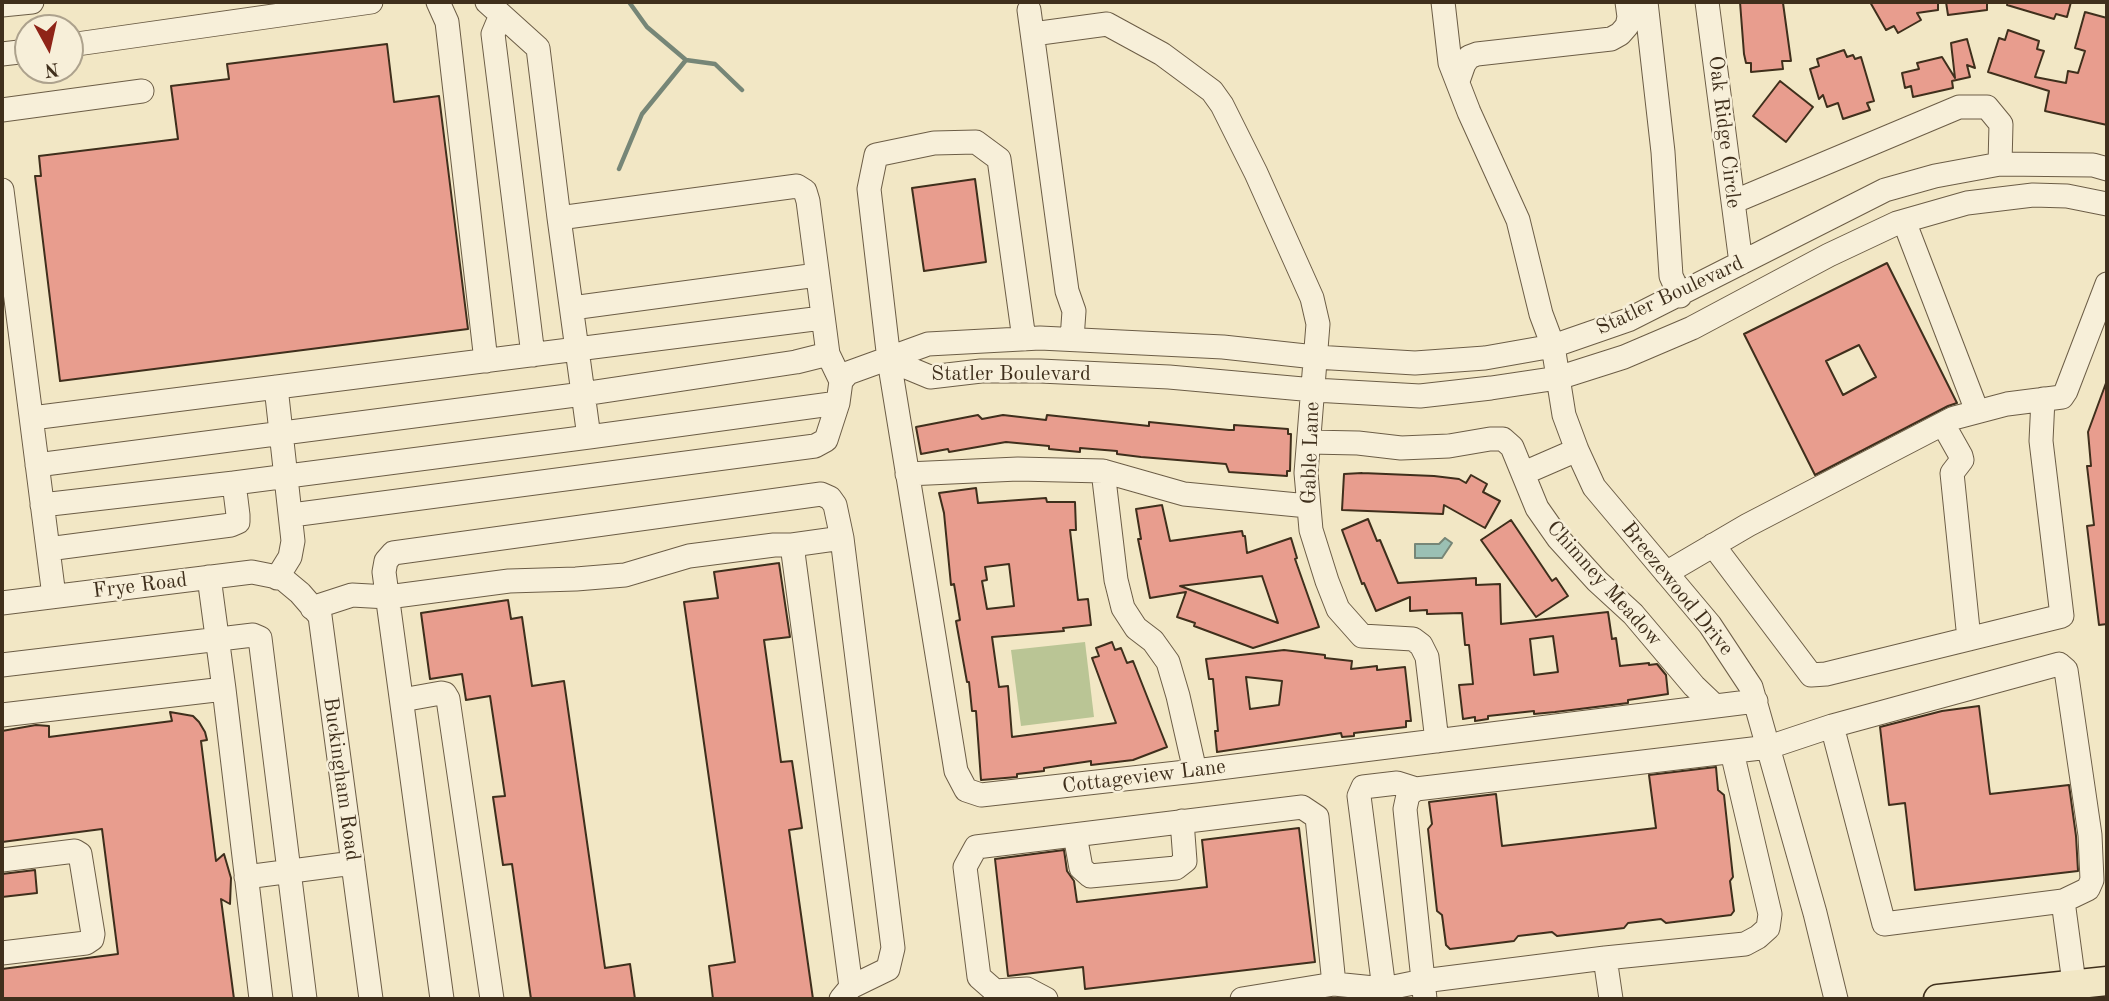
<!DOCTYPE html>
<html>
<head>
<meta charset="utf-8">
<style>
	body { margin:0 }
	#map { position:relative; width:2109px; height:1001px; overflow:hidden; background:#f2e7c5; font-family:"Old Standard TT",serif }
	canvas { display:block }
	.frame { position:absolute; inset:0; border:4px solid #3f2f1c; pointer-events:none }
	.north { position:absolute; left:14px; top:14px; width:70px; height:70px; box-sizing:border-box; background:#f7efd9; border:2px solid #ada28d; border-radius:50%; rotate:172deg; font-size:19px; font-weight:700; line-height:28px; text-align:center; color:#3f2f1c }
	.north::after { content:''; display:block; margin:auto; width:24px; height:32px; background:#8f2418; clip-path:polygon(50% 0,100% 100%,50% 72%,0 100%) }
</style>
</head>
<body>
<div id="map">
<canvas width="2109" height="1001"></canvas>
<div class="frame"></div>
<div class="north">N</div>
</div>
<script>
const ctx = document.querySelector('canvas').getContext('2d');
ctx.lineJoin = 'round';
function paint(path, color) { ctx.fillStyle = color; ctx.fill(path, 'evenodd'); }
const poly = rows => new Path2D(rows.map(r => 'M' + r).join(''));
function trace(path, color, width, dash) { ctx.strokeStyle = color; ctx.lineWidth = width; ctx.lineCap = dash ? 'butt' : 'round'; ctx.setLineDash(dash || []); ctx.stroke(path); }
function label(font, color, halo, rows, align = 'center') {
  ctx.font = font + ' "Old Standard TT",serif'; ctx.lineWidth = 5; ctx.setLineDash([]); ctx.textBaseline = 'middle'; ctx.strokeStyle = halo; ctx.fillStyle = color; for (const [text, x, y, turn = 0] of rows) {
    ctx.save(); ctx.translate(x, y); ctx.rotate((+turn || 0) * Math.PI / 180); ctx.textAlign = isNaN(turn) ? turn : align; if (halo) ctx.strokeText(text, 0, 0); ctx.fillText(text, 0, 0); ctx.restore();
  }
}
paint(poly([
	[1085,642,1094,717,1021,726,1011,650]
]), '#bac595');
const water = poly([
	[1445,538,1452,543,1442,558,1415,558,1415,544,1439,544,1445,538]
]);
paint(water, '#9bc0b4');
trace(water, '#768677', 2);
trace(poly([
	[629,2,647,27,686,60,715,64,742,90],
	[619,169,642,114,686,60]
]), '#768677', 4.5);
const building = poly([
	[1740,2,1783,3,1791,61,1782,61,1783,69,1751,72,1751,63,1746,63,1744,54,1740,2],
	[1870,2,1938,2,1938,10,1917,13,1921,20,1898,33,1894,26,1886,30,1870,2],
	[1946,2,1987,2,1987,10,1948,15,1946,2],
	[2008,2,2071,2,2067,17,2056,14,2054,19,2007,5,2008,2],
	[2085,12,2107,18,2107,125,2045,111,2049,91,1988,72,1999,38,2005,40,2008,30,2039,41,2037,49,2044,51,2035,77,2066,83,2068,71,2078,73,2085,51,2075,48,2085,12],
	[1967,39,1975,68,1967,65,1970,77,1952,81,1953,88,1913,97,1911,86,1905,88,1902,73,1919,69,1917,63,1942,57,1955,78,1951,43,1967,39],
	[387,44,394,102,439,96,468,329,60,381,35,176,41,176,39,156,178,139,171,86,229,79,227,64,387,44],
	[1844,50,1847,57,1853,55,1855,59,1861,57,1874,101,1867,103,1870,110,1843,119,1838,103,1827,107,1823,95,1819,99,1810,69,1819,66,1817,59,1844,50],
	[1780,81,1813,107,1786,142,1753,116,1780,81],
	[975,179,986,262,924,271,912,188,975,179],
	[1887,263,1957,403,1948,406,1815,475,1744,334,1887,263],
	[1859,345,1876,377,1843,395,1826,361,1859,345],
	[2106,383,2107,624,2099,625,2087,526,2094,525,2087,466,2091,466,2088,432,2106,383],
	[978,415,982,419,1003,415,1046,420,1047,415,1149,426,1149,422,1229,430,1234,430,1234,425,1288,429,1288,434,1291,434,1290,471,1287,471,1287,476,1229,472,1226,464,1141,457,1117,454,1117,451,1080,448,1080,452,1049,449,1049,446,1006,442,949,452,948,449,921,454,916,427,978,415],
	[1362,473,1434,476,1459,479,1466,483,1471,475,1487,484,1483,492,1500,501,1485,528,1444,505,1443,514,1342,510,1344,474,1362,473],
	[976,488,978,503,1046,498,1047,502,1075,502,1076,530,1070,530,1078,600,1088,599,1091,625,1063,628,1064,631,992,637,999,687,1008,686,1012,737,1116,723,1092,658,1099,656,1096,648,1112,642,1115,650,1121,648,1127,663,1133,661,1167,747,1133,760,1091,765,1091,761,1044,768,1044,771,1017,774,1017,777,981,780,976,711,972,711,969,682,967,682,956,621,960,620,954,584,951,585,944,513,939,493,976,488],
	[1009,564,1014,606,987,609,982,581,987,580,985,567,1009,564],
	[1162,505,1170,541,1242,531,1243,536,1245,536,1247,553,1291,538,1297,558,1295,559,1319,627,1253,648,1194,626,1195,623,1177,617,1186,592,1150,598,1138,539,1141,539,1136,509,1162,505],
	[1262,576,1278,623,1180,586,1262,576],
	[1368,519,1377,541,1380,540,1398,583,1476,578,1476,585,1500,584,1501,624,1608,612,1612,639,1616,638,1620,666,1649,663,1649,665,1657,664,1666,675,1668,694,1628,700,1628,703,1555,712,1534,714,1534,711,1488,716,1488,719,1475,721,1475,717,1463,719,1459,685,1473,684,1469,645,1465,645,1462,613,1427,614,1427,610,1410,611,1410,597,1376,611,1364,583,1362,584,1342,530,1368,519],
	[1553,636,1558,672,1534,675,1530,639,1553,636],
	[1511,520,1552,581,1556,578,1568,596,1536,617,1481,540,1511,520],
	[779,563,790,637,764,640,781,762,792,761,802,828,789,830,813,999,713,999,709,966,735,962,684,602,718,598,714,572,779,563],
	[508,600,511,619,522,617,532,686,564,681,605,968,630,964,635,999,531,999,512,864,503,865,493,797,505,796,490,696,466,700,462,674,430,679,421,613,508,600],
	[1284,650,1325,655,1325,658,1352,661,1351,669,1377,666,1377,670,1405,667,1411,721,1406,721,1406,727,1354,733,1354,736,1342,737,1341,733,1217,752,1215,731,1218,731,1213,679,1209,679,1206,659,1284,650],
	[1246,677,1282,681,1279,705,1250,709,1246,677],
	[1979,706,1990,794,2069,785,2076,836,2078,871,1915,890,1905,803,1889,805,1880,727,1942,711,1979,706],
	[170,712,193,716,199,722,205,732,207,740,201,741,216,861,224,854,231,878,230,904,221,899,234,999,2,999,2,969,118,954,102,829,2,842,2,731,36,725,49,726,49,737,172,721,170,712],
	[1716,767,1718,790,1724,795,1733,877,1730,881,1734,911,1731,915,1666,923,1661,919,1628,923,1624,928,1557,936,1552,932,1518,936,1514,941,1450,949,1446,945,1442,915,1437,911,1428,829,1432,824,1429,802,1496,794,1502,846,1656,828,1649,775,1716,767],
	[1299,828,1315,962,1085,989,1083,967,1008,976,995,859,1064,850,1067,871,1074,881,1077,902,1207,887,1202,840,1299,828],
	[35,870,37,893,2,897,2,874,35,870]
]);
paint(building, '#e89d8e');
trace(building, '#3f2f1c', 2);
const minor = poly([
	[438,2,447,22,486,361],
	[1443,2,1450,63,1469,112,1518,220,1541,314,1553,346,1564,415,1577,450,1594,487,1710,625,1751,687,1815,913,1836,999],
	[1646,2,1663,152,1671,276,1680,296],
	[1707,2,1741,263],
	[2,5,32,2],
	[1029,10,1067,291,1074,311,1072,339],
	[501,15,493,34,533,355],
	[1033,34,1107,24,1162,54,1212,91,1222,105,1256,173,1312,298,1318,324,1306,473,1311,530,1327,581,1338,609,1362,636,1413,639,1421,645,1427,657,1437,741],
	[70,45,371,2],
	[2,54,28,51],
	[1458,81,1464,64,1469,57,1477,54,1611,39,1620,34,1627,26,1629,17,1627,2],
	[2,110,142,91],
	[2,190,54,596],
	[1733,202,1959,107,1987,107,2001,124,2000,164],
	[1904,221,1977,411],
	[572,308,817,275],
	[1024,339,999,159,976,142,934,143,876,155,869,189,889,360,956,771,966,790,981,795,1195,771,1756,701],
	[889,360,930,377,981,371,1040,371,1169,377,1314,390,1420,396,1491,388,1558,378,1624,357,1692,328,1829,255,1897,223,1967,203,2033,195,2067,196,2107,204],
	[841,381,848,373,928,344,1040,338,1223,347,1315,357,1415,363,1485,358,1553,346,1628,320,1885,190,1935,176,2000,164,2093,165,2107,169],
	[276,387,293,541,290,557,277,578],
	[32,418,822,318],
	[1943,424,1961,456,1962,460,1952,473,1969,639],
	[589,437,838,403],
	[1309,442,1358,443,1401,448,1449,446,1490,439,1503,439,1512,447,1537,508,1558,538,1597,581,1633,614,1694,686,1715,706],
	[37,465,583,394,796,362,828,354],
	[1103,471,1116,580,1123,608,1136,628,1153,641,1168,662,1178,696,1195,771],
	[1524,473,1577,450],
	[907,474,1018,469,1103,471,1184,494,1308,506],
	[42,505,234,483],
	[292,515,815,446,826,440,838,403,841,381,828,354,808,201,805,191,797,186,559,218,538,48,487,2],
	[842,538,792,545,851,987],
	[1713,545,1811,675,1826,674,2062,616,2041,441,2043,399],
	[48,549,231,525,238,522,238,515,234,483,589,437,559,218],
	[1666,573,1748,525,1954,418,2007,404,2062,397,2066,391,2107,284],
	[209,577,224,689],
	[2,603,252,572,282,578,300,593,320,616,371,999],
	[312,608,352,595,388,597,509,581,576,579,625,575,689,556,774,545,792,545],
	[2,665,253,635,260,638,305,999],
	[402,700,441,693,445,694,448,699,492,999],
	[2,715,224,689,261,999],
	[1832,726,2059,664,2066,670,2090,835,2092,880,2088,889,2063,901],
	[1416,789,1397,783,1363,787,1359,796,1384,989,1423,981,1605,958,1745,944,1758,937,1768,928,1770,914,1732,752],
	[1075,835,1081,868,1090,876,1176,868,1185,861,1182,821],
	[2,860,75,851,80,854,93,934,92,939,86,943,2,953],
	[246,877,353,863],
	[1605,958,1611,999],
	[442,999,384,572,386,561,393,553,821,494,830,498,835,505,842,538,893,948,888,969,851,987,841,999],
	[1046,999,1027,989,995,991,979,977,965,867,976,847,1302,807,1317,817,1334,984,1384,989,1386,999],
	[1242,999,1334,984],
	[1425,999,1405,809,1408,795,1416,789,1769,747,1832,726,1884,924,2063,901,2074,983]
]);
const major = poly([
	[1938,999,2107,981]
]);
trace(minor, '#6c5d46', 25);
trace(major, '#3f2f1c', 31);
trace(minor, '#f7efd9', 23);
trace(major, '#f2e7c5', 28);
label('21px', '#3f2f1c', '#f7efd9', [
	["Oak Ridge Circle",1724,132,83],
	["Statler Boulevard",1670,296,-25],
	["Statler Boulevard",1011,374],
	["Gable Lane",1311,453,-88],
	["Chimney Meadow",1604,584,48],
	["Frye Road",140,586,-7],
	["Breezewood Drive",1677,589,51],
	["Cottageview Lane",1144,777,-7],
	["Buckingham Road",341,779,82]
]);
</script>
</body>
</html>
